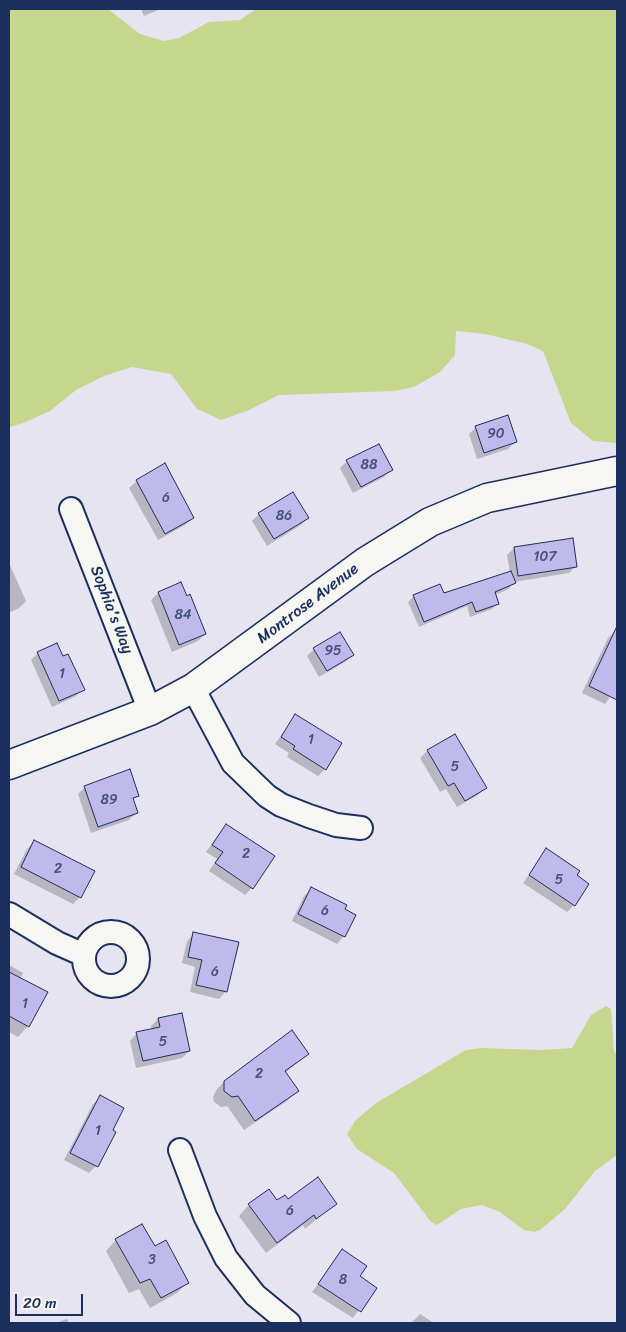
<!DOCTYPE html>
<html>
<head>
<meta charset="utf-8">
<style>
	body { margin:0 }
	#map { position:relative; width:626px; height:1332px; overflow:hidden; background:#e6e4f0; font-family:Sriracha,sans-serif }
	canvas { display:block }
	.frame { position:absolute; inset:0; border:10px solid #1b2f5e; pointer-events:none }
	.scale { position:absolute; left:15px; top:1294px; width:68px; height:22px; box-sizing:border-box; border:2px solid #1b2f5e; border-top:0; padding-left:6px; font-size:15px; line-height:18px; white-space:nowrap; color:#1b2f5e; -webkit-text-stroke:4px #f6f6f2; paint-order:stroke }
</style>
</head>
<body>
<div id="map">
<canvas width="626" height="1332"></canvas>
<div class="frame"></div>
<div class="scale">20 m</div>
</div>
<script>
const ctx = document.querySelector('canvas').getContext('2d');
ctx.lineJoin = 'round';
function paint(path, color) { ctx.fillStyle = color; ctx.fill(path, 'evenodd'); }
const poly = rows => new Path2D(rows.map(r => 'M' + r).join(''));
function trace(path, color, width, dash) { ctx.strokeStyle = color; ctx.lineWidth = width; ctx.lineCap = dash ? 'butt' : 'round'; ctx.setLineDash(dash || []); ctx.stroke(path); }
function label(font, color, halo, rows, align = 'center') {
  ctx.font = font + ' Sriracha,sans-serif'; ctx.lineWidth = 4; ctx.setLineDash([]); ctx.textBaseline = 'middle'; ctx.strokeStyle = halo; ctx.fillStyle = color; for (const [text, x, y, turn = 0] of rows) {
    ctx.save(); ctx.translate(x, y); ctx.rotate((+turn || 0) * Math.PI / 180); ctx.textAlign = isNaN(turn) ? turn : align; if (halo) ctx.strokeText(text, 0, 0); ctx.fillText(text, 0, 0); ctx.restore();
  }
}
paint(poly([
	[9,9,108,9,140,34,164,41,179,38,209,22,240,20,256,9,617,9,617,443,593,441,571,423,543,351,527,344,485,334,456,331,455,355,440,372,414,387,395,391,279,395,249,410,221,420,197,409,171,374,132,367,104,376,76,390,50,411,23,423,9,427],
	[606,1006,611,1009,614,1051,617,1056,617,1155,595,1171,565,1209,540,1230,534,1232,524,1230,500,1212,482,1205,461,1209,437,1225,431,1222,394,1173,357,1149,347,1134,355,1121,376,1103,466,1050,481,1048,541,1050,572,1048,591,1015]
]), '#c4d78c');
paint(poly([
	[141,9,161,9,144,16],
	[476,427,515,442,508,449,477,459,469,434],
	[347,461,391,470,384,477,353,493,340,468],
	[137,481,192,518,185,525,158,540,129,488],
	[259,514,308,518,301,525,267,546,252,521],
	[514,548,576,566,569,573,514,582,509,589,495,595,498,603,492,609,470,617,467,606,419,627,408,602,414,596,444,595,510,572,507,555],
	[9,563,26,601,19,608,9,613],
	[180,584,205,634,198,641,172,652,151,600,158,593],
	[615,631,617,632,617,687,605,704,582,693,608,638],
	[314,649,352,655,345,662,319,677,307,656],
	[38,653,63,658,83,689,76,696,52,707,31,660],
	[295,716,325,769,318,776,287,757,289,753,275,744],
	[454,735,485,788,478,795,457,807,446,789,440,792,420,758,427,751],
	[85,787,137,796,132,801,136,813,129,820,91,833,78,794],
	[226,825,252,888,245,895,209,871,217,859,206,852],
	[34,842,80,897,73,904,14,874,27,849],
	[546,850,575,876,574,905,567,912,523,883],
	[311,889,355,915,344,936,337,944,292,921,304,896],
	[194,934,226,991,219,999,190,992,195,967,182,963,187,941],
	[9,965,23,973,20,979,28,1026,18,1037,9,1032],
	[181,1014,189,1051,182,1058,136,1068,130,1041,137,1033,152,1030,151,1026,158,1019],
	[292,1032,308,1054,285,1073,297,1090,287,1101,244,1130,227,1106,221,1107,214,1102,213,1097,217,1089,228,1078],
	[100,1097,111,1131,114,1132,96,1166,89,1173,64,1160,93,1104],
	[277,1202,335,1204,305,1229,303,1225,266,1253,239,1216,249,1205],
	[116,1240,154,1248,188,1282,177,1293,150,1308,139,1289,129,1293,106,1251],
	[342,1251,358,1277,375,1288,353,1318,312,1292],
	[420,1314,434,1323,411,1323],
	[67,1319,69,1323,55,1323]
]), '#0003');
const building = poly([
	[508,415,517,442,484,453,475,426,508,415],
	[379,444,393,470,361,487,346,460,379,444],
	[165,463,194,518,165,534,136,480,165,463],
	[293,492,309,518,274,539,258,513,293,492],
	[573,538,577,567,518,576,514,547,573,538],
	[511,571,516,583,495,592,499,604,476,612,472,602,424,622,413,595,440,584,444,593,511,571],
	[181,582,187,596,190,594,206,634,179,645,158,592,181,582],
	[617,626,617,700,589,686,617,626],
	[340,632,354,655,327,671,313,648,340,632],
	[57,643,63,656,68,654,85,690,59,701,37,652,57,643],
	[295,714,342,743,326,770,293,749,295,746,281,737,295,714],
	[455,734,487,788,465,801,454,783,448,786,427,750,455,734],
	[130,769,139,796,133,798,138,813,98,827,84,786,130,769],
	[226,824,275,856,253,889,215,863,223,852,212,845,226,824],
	[34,840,95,871,81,898,21,867,34,840],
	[546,848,580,871,577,875,589,884,575,906,529,875,546,848],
	[311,887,347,905,345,909,356,915,345,937,298,914,311,887],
	[193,932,239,942,227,992,196,985,202,960,188,957,193,932],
	[9,972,48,992,29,1027,9,1016,9,972],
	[182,1013,190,1051,143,1061,136,1032,160,1027,158,1018,182,1013],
	[292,1030,309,1054,285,1071,299,1091,255,1121,238,1096,232,1097,224,1091,224,1081,292,1030],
	[100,1095,124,1108,113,1130,116,1132,98,1167,70,1153,100,1095],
	[318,1177,337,1204,316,1219,314,1215,277,1243,248,1204,269,1189,277,1200,285,1195,288,1199,318,1177],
	[142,1224,155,1246,166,1240,189,1283,161,1298,150,1279,140,1283,115,1239,142,1224],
	[342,1249,367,1266,360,1276,377,1288,361,1312,318,1284,342,1249]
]);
paint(building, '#c0b9eb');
trace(building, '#1b2f5e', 1);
const street = poly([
	[71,509,150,711],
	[193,688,233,763,267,796,281,805,309,816,336,825,361,828],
	[9,914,57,943,84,955],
	'84 959a27 27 0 1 1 54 0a27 27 0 1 1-54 0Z',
	[180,1150,205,1216,226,1258,255,1295,289,1323]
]);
const secondary = poly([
	[9,765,150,711,193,688,365,562,430,522,487,498,617,471]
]);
trace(street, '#1b2f5e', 26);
trace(secondary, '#1b2f5e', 31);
trace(street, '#f6f6f2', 22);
trace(secondary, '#f6f6f2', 28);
label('14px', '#445281', null, [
	["90",496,434],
	["88",369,465],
	["6",166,498],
	["86",284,516],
	["107",545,557],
	["84",183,615],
	["95",333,651],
	["1",62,674],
	["1",311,740],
	["5",455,767],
	["89",109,800],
	["2",246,854],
	["2",58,869],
	["5",559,880],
	["6",325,911],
	["6",215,972],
	["1",25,1004],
	["5",163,1042],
	["2",259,1074],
	["1",98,1131],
	["6",290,1211],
	["3",152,1260],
	["8",343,1280]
]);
label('16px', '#1b2f5e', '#f6f6f2', [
	["Montrose Avenue",308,604,-37],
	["Sophia's Way",111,610,69]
]);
</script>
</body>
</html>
